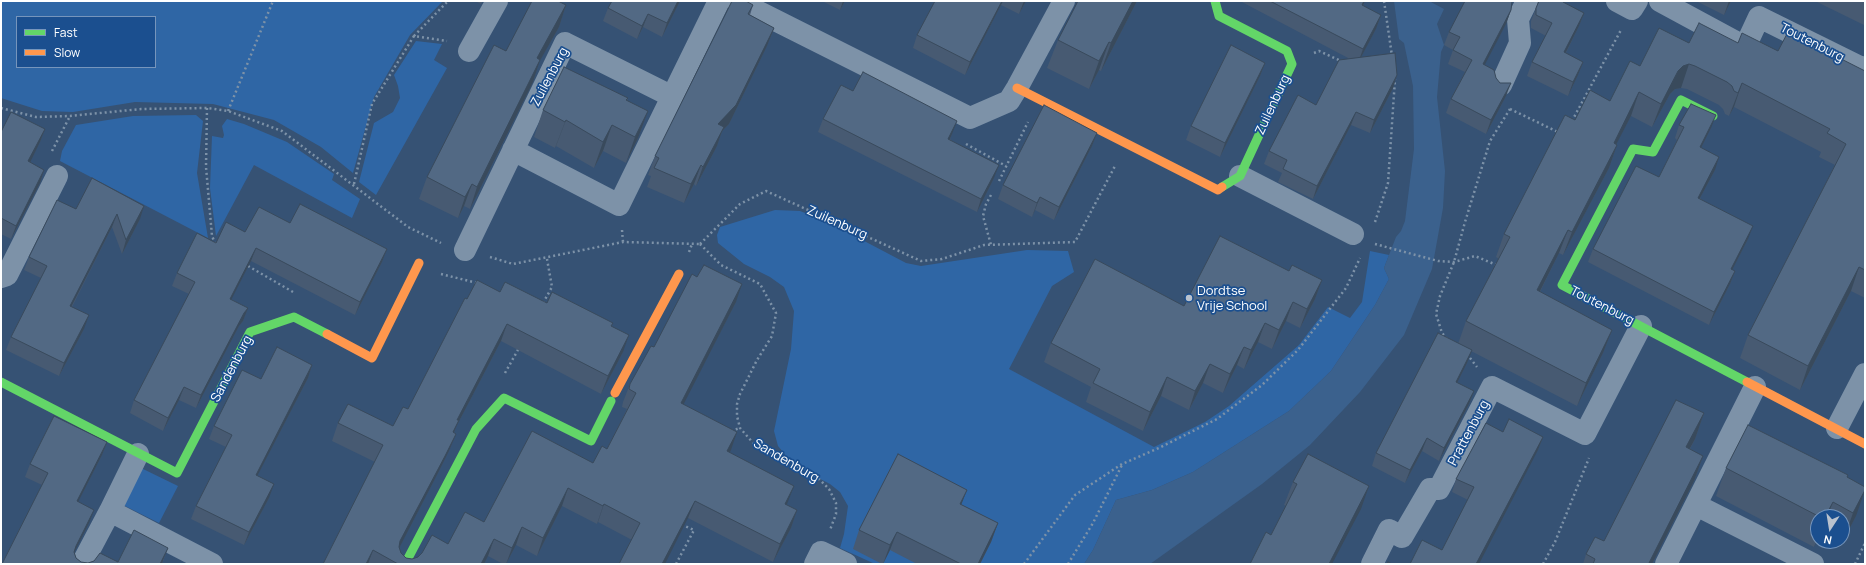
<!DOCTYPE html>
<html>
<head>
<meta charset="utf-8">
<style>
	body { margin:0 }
	#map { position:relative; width:1866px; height:565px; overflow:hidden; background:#365274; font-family:Manrope,sans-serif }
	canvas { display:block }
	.frame { position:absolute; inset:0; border:2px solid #fff; pointer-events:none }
	.legend { position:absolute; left:16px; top:16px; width:140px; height:52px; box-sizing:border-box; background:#1b4f8f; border:1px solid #7695bc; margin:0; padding:5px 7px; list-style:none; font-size:12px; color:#fff }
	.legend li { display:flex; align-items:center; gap:8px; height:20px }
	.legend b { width:20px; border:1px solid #7695bc }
	.north { position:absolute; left:1810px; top:509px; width:40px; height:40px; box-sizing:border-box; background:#1b4f8f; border:1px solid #7695bc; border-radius:50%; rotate:192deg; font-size:11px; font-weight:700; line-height:16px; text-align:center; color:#fff }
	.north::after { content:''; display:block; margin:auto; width:14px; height:18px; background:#b9c2ce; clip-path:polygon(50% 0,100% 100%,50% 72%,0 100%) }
</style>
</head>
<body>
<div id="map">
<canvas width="1866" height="565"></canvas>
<div class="frame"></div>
<ul class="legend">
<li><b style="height:5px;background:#63d668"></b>Fast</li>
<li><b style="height:5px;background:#ff974d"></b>Slow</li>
</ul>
<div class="north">N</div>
</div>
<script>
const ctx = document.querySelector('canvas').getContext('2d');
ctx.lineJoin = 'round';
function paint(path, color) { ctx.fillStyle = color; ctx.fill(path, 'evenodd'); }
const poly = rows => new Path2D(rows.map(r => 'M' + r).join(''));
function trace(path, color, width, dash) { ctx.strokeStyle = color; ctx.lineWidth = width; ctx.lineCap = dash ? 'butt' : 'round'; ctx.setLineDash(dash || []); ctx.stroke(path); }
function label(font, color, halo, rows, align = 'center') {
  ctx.font = font + ' Manrope,sans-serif'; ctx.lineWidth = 3.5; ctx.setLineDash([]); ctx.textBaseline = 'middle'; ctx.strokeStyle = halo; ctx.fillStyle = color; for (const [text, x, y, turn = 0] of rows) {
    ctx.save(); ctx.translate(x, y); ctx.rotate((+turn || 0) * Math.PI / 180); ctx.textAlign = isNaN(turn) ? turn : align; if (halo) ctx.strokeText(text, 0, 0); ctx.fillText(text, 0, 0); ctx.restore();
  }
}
paint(poly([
	[1,1,443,1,410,35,374,97,353,173,321,147,274,120,213,104,135,102,73,112,42,111,1,98],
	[17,17,155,17,155,67,17,67],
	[416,41,442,44,434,60,447,68,376,195,359,182,374,123,393,112,400,98,398,86,394,75],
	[196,115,203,121,197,173,208,238,60,161,62,151,76,125,133,116],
	[227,119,244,124,287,142,334,174,332,180,360,199,352,218,254,165,216,236,210,188,212,136,223,138,224,135,222,126],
	[775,210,800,211,830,223,906,263,921,266,1027,250,1068,251,1074,272,1052,286,1009,369,1154,447,1205,422,1229,406,1299,345,1328,307,1350,318,1362,302,1370,251,1389,255,1384,268,1389,279,1375,305,1331,371,1289,411,1193,472,1152,490,1116,500,1093,550,1084,564,875,564,840,548,844,534,848,506,840,492,830,484,799,468,787,457,778,446,774,431,791,349,794,311,784,287,770,277,744,264,718,243,717,235,720,227],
	[141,468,178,486,159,523,123,505]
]), '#2f66a5');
paint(poly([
	[1394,1,1429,1,1444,9,1437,24,1444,45,1441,52,1437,97,1445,171,1443,208,1432,269,1404,335,1360,392,1310,445,1262,484,1150,564,1084,564,1093,550,1116,500,1152,490,1193,472,1289,411,1331,371,1375,305,1389,279,1384,268,1389,255,1396,237,1401,231,1405,221,1414,149,1413,86,1404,43,1399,39]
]), '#3b618d');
trace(poly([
	[1384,1,1392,56],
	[414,36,448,1],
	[1314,53,1319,51,1341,61],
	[1,108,36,117,70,116,141,109,207,108,228,111,282,131,408,227,441,243],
	[207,108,206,167,212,236,215,243],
	[1510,109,1560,133],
	[228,111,273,1],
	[1572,121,1621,30],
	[966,144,1006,166],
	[52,151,70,116],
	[999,181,1028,122],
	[354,184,372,104,414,36,447,41],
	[991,195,986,204,983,216,991,245],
	[1375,222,1388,183,1395,79],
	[622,230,623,242],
	[700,244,740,204,766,191,921,261,942,259,984,245,1075,242,1115,166],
	[700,244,721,265,760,284,776,313,772,336,757,360,740,394,737,404,737,416,740,428,754,444,817,477,829,489,836,503,836,514,830,530],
	[1375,244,1438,261,1454,262,1475,256,1499,266],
	[689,252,692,244],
	[490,257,513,264,623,242,700,244],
	[248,266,293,292],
	[441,274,477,283],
	[543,303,552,287,547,259],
	[1447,339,1442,333,1436,314,1440,296,1454,262,1465,222,1490,141,1510,109],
	[1470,358,1477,367],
	[505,373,519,348],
	[731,431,740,428],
	[676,564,694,530,685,526],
	[1024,564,1075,495,1122,464,1159,448,1217,419,1262,385,1298,350,1346,288,1360,258],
	[1068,564,1093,523,1122,465],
	[1543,564,1555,542,1589,458],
	[1855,564,1865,543]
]), '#7d92a8', 2.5, [2, 3]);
trace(poly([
	[737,1,970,118,1009,101,1017,88,1064,1],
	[1617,1,1632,9,1637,1],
	[1660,1,1745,47,1759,17,1862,68,1865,67],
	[469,51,497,1],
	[1501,85,1520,43,1518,19,1527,1],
	[513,150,619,205,719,1],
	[1240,176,1353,234],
	[465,250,565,43,671,96],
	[1,277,7,275,57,176],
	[1837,428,1865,374],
	[138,454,110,511,212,564],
	[1696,505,1813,564],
	[82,564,110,511],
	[815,564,821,552,846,564],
	[1372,564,1389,530,1402,537,1430,489,1439,489,1492,387,1585,434,1641,326],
	[1666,564,1755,387]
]), '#7d92a8', 22);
trace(poly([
	[1215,1,1219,16,1287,51,1292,64,1240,176,1222,187],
	[1713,116,1681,100,1653,152,1633,149,1562,285,1747,382],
	[1,382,177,473,250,332,294,317,327,334],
	[405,564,476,429,504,398,591,441,611,401]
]), '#63d668', 9);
trace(poly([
	[1017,88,1218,190,1222,187],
	[327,334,372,358,419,263],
	[1747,382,1865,444],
	[615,393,679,274]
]), '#ff974d', 9);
paint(poly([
	[475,1,483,1,481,4],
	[680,1,662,37,643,27,637,39,603,21,608,8],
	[822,1,845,1,840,10],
	[935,1,1026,1,1019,14,1001,5,965,75,913,48,917,35],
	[1137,1,1101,71,1099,70,1089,89,1047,68,1058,40],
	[1240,1,1365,1,1363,6,1381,15,1376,29,1361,57,1397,75,1393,88,1370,133,1351,125,1313,199,1278,182,1282,173,1264,164,1269,151,1316,105,1350,59],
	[1696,1,1731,1,1724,15],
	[1815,1,1865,1,1865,22,1864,25],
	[1565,3,1584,13,1579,26,1566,53,1583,62,1578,75,1568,96,1527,76,1532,62,1546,36,1531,28,1531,21,1536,8],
	[566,5,559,27,540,60,533,82,470,209,464,206,458,218,419,199,427,177,506,51],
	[753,5,750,15,774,28,767,46,729,124,722,131,717,146,696,186,694,184,684,203,647,187,651,176,648,175,655,156],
	[1511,6,1511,10,1506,24,1484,65,1496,78,1506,96,1486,134,1446,113,1451,99,1465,72,1448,64,1453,50,1444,45,1449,32],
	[1689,43,1738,43,1778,51,1865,71,1865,298,1851,291,1800,390,1740,358,1748,335,1835,165,1819,157,1821,152,1734,107,1729,116,1725,114,1723,109,1719,105,1687,89,1681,88,1675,89,1670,94,1652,127,1631,116,1616,144,1617,145,1609,168,1563,255,1559,253,1540,292,1612,330,1603,353,1577,406,1471,351,1467,363,1457,383,1474,391,1469,404,1439,461,1422,451,1405,483,1372,466,1376,453,1458,344,1466,321,1499,259,1496,257,1504,234,1575,120,1610,101,1640,66],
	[1265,63,1260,76,1220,157,1186,140,1191,126],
	[628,98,627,101,648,111,638,138,626,163,603,151,594,168,556,146,555,148,534,137,543,110],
	[823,119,952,134,950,139,994,178,977,212,818,132],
	[1679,125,1711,128,1701,148,1715,170,1700,198,1748,239,1732,270,1735,271,1730,284,1709,325,1588,262,1593,249,1659,177,1677,140,1675,138],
	[45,129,40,142,30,162,44,170,40,183,11,239,1,234,1,132],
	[1097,133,1092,146,1054,220,1035,210,1032,217,998,199,1003,185],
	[92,178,140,219,122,254,112,227,72,307,84,329,59,376,6,350,11,337,41,278,24,270,29,257,76,209],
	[290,223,387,249,382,262,355,315,251,261,231,299,248,308,243,321,239,326,196,408,179,400,163,431,130,413,134,400,189,294,172,286,177,273,216,243,245,232],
	[1322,280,1315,299,1300,328,1286,321,1272,349,1258,342,1244,369,1237,365,1223,393,1203,383,1189,410,1161,396,1143,431,1086,402,1091,387,1044,362,1051,343,1184,306],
	[500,292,547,303,612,326,623,352,601,394,501,341,456,427,454,433,456,434,449,451,438,473,399,548,401,553,406,558,412,559,418,557,448,544,484,522,593,463,607,449,627,409,622,407,623,402,630,384,654,347,736,302,683,404,731,450,729,452,787,505,797,510,791,528,773,562,688,518,632,540,598,522,597,524,562,506,537,556,516,545,506,564,503,564,488,556,484,564,323,564,375,462,332,441,338,423,393,426,408,409,467,299],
	[312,365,308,378,257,476,269,498,244,545,191,519,196,506,226,447,209,439,214,426,261,379],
	[1704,413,1695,439,1690,449,1703,456,1694,481,1652,564,1583,564,1586,554,1604,541],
	[1503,432,1543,437,1538,450,1442,550,1468,500,1452,492,1456,479],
	[107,442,102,455,78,502,89,523,74,552,76,558,81,562,88,563,94,561,118,562,168,548,162,564,2,564,42,485,25,477,30,464],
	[1726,468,1847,478,1856,516,1843,541,1842,540,1842,517,1818,517,1818,539,1814,547,1716,496],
	[1293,482,1361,509,1271,535,1286,506,1284,505],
	[962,505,998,523,991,542,980,564,917,564,890,550,883,564,882,564,853,549,859,530]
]), '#475a72');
paint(poly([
	[678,1,680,1,662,37,667,23],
	[843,1,845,1,840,10],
	[1002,1,1003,1,1001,5,965,75,970,62],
	[1024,1,1026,1,1019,14],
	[1133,1,1137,1,1101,71,1111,43],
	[1364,1,1365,1,1357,19,1362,5],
	[1729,1,1731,1,1724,15],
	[566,5,559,27,529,80,537,58],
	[1511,10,1506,24,1478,78,1483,64],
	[1584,13,1579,26,1559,66,1564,52],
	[648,14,643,27,637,39,642,26],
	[1381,15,1376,29,1358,63,1363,49],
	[774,28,767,46,729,124,722,131,717,146,696,186,718,124],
	[1109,42,1099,70,1089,89,1099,61],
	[540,60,533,82,470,209,477,187],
	[1583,62,1578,75,1568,96,1573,82],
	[1265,63,1260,76,1220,157,1225,143],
	[1689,64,1681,88,1675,89,1670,94,1652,127,1661,104,1678,71,1683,66],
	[1397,75,1393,88,1370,133,1374,120],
	[1511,83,1506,96,1486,134,1491,120],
	[1742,83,1734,107,1729,116,1738,93],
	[1639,92,1631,116,1605,166,1614,143],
	[648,111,638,138,626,163,635,137],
	[1356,112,1351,125,1313,199,1317,186],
	[1716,115,1711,128,1695,160,1700,147],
	[566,120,556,146,555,148,565,122],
	[957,121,952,134,944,152,948,139],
	[612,125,603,151,594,168,603,142],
	[45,129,40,142,24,175,28,161],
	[1097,133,1092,146,1054,220,1059,207],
	[1617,145,1609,168,1563,255,1572,232],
	[1719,157,1715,170,1693,211,1698,198],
	[701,165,694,184,684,203,691,184],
	[999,165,994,178,977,212,981,199],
	[44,170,40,183,11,239,16,226],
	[472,184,464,206,458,218,465,197],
	[1040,197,1035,210,1032,217,1037,203],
	[144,206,140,219,122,254,126,240],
	[117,214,112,227,65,319,70,306],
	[1753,226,1748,239,1726,282,1731,269],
	[1568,230,1559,253,1529,313,1537,290],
	[256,248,251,261,225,312,230,299],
	[387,249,382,262,355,315,360,302],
	[1859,267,1851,291,1800,390,1808,366],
	[1735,271,1730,284,1709,325,1714,312],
	[1322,280,1315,299,1300,328,1307,309],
	[742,284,736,302,675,421,681,403],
	[1293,302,1286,321,1272,349,1279,330],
	[248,308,243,321,239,326,196,408,201,395,244,313],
	[89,315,84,329,59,376,64,363],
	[1265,323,1258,342,1244,369,1251,350],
	[507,324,501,341,456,427,452,438,446,450,457,420],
	[1612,330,1603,353,1577,406,1586,383],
	[629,335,623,352,601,394,608,376],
	[1244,347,1237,365,1223,393,1230,374],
	[1472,350,1467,363,1451,395,1456,382],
	[1210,364,1203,383,1189,410,1195,391],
	[312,365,308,378,251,488,256,475],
	[1167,377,1161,396,1143,431,1150,412],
	[184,387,179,400,163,431,168,418],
	[1474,391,1469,404,1439,461,1444,448],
	[1704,413,1695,439,1677,472,1686,447],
	[737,432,731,450,721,469,727,451],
	[456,434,449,451,438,473,394,558,400,541],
	[1543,437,1538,450,1479,564,1476,564],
	[1427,438,1422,451,1405,483,1410,470],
	[107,442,102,455,72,514,77,501],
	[1703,456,1694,481,1652,564,1648,564],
	[274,484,269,498,244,545,249,532],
	[794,486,787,504,779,522,785,504],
	[1369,486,1361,509,1332,564,1329,564],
	[568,488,562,506,537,556,543,538],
	[967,490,960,508,960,504],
	[1865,490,1856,516,1843,541,1853,513],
	[695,501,688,518,665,564,662,564],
	[1833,502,1827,517,1825,517],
	[604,504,598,522,597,524,603,506],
	[94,510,89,523,71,559,76,546],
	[797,510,791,528,773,562,780,544],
	[998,523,991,542,980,564,978,564],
	[522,527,516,545,506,564,512,548],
	[897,532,890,550,883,564,890,545],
	[1818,536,1818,539,1814,547],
	[494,539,488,556,484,564,481,564],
	[168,548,163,560,162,564,160,564],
	[373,550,368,564,366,564]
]), '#394a5c');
const building = poly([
	[532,1,558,1,566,5,537,58,540,60,477,187,472,184,465,197,427,177,494,45,506,51,532,1],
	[612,1,678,1,667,23,648,14,642,26,608,8,612,1],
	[732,1,746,1,753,5,748,14,774,28,736,105,718,124,724,127,703,167,701,165,691,184,654,168,659,158,655,156,732,1],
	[935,1,1002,1,970,62,917,35,935,1],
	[1078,1,1133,1,1111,43,1109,42,1099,61,1058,40,1078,1],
	[1270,1,1364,1,1362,5,1381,15,1363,49,1270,1],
	[1465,1,1512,1,1511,10,1483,64,1494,70,1496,78,1500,83,1511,83,1491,120,1451,99,1472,60,1453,50,1460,37,1449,32,1465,1],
	[1539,1,1564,1,1563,2,1584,13,1564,52,1583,62,1573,82,1532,62,1552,23,1536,15,1536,8,1539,1],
	[1699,23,1738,43,1742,33,1778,51,1788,32,1865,71,1865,270,1859,267,1808,366,1748,335,1846,144,1827,133,1830,129,1742,83,1738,93,1734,91,1732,86,1727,82,1695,66,1689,64,1683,66,1678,71,1661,104,1639,92,1614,143,1617,145,1572,232,1568,230,1537,290,1612,330,1586,383,1466,321,1510,237,1504,234,1565,115,1575,120,1590,90,1610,101,1630,61,1640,66,1659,28,1689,43,1699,23],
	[1231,45,1265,63,1225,143,1191,126,1231,45],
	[1395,53,1397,75,1374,120,1356,112,1317,186,1283,169,1287,160,1269,151,1298,95,1316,105,1339,60,1395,53],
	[564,67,628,98,626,100,648,111,635,137,612,125,603,142,566,120,565,122,543,110,564,67],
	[863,72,890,86,957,121,948,139,999,165,981,199,823,119,841,85,853,91,863,72],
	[1691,104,1716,115,1700,147,1719,157,1698,198,1753,226,1731,269,1735,271,1714,312,1593,249,1636,166,1659,177,1684,127,1679,125,1691,104],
	[1044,105,1097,133,1059,207,1040,197,1037,203,1003,185,1044,105],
	[11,112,45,129,28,161,44,170,16,226,1,218,1,132,11,112],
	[92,178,144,206,126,240,117,214,70,306,89,315,64,363,11,337,47,266,29,257,57,200,76,209,92,178],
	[300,204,387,249,360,302,256,248,230,299,248,308,244,313,201,395,184,387,168,418,134,400,195,282,177,273,197,233,216,243,226,222,245,232,259,207,290,223,300,204],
	[1220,236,1289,271,1292,265,1322,280,1307,309,1293,302,1279,330,1265,323,1251,350,1244,347,1230,374,1210,364,1195,391,1167,377,1150,412,1093,383,1100,369,1051,343,1095,259,1184,306,1220,236],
	[704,265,742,284,681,403,737,432,727,451,794,486,785,504,797,510,780,544,695,501,662,564,619,564,640,523,604,504,603,506,568,488,543,538,522,527,512,548,494,539,481,564,398,564,373,550,366,564,323,564,383,445,338,423,348,404,393,426,403,407,408,409,465,298,467,299,477,280,500,292,505,282,547,303,552,292,613,323,611,326,629,335,608,376,507,324,457,420,459,420,453,432,456,434,445,456,400,541,399,547,401,553,406,558,412,559,418,557,422,553,432,535,448,544,465,512,484,522,532,431,593,463,602,446,607,449,636,393,629,389,630,384,651,346,654,347,692,274,697,277,704,265],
	[1438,333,1472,350,1456,382,1474,391,1444,448,1427,438,1410,470,1376,453,1438,333],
	[277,347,312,365,256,475,274,484,249,532,196,506,232,435,214,426,242,370,261,379,277,347],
	[1676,400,1704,413,1686,447,1703,456,1649,563,1650,564,1593,564,1595,559,1586,554,1595,537,1604,541,1676,400],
	[54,416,107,442,77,501,94,510,76,546,74,552,76,558,81,562,88,563,94,561,100,553,118,562,134,530,168,548,160,564,2,564,48,473,30,464,54,416],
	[1509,419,1543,437,1476,564,1410,564,1422,540,1442,550,1474,487,1456,479,1486,423,1503,432,1509,419],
	[1748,425,1848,475,1847,477,1865,487,1865,490,1853,513,1833,502,1825,517,1820,517,1726,468,1748,425],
	[898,454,967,490,960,504,998,523,978,564,961,564,897,532,890,545,859,530,898,454],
	[1308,454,1369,486,1329,564,1250,564,1266,532,1271,535,1297,484,1293,482,1308,454],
	[1388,562,1392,564,1387,564,1388,562]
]);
paint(building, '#526984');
trace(building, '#394a5c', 1);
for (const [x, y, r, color] of [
	[1189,298,4,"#b9c2ce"]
]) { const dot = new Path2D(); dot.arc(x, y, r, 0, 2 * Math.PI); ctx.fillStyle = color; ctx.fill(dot); trace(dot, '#1b4f8f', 1.5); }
label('13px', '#fff', '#1b4f8f', [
	["Toutenburg",1812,43,27],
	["Zuilenburg",550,77,-62],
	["Zuilenburg",1273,105,-65],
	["Zuilenburg",837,223,24],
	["Toutenburg",1602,306,27],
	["Sandenburg",232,369,-62],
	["Prattenburg",1469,433,-62],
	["Sandenburg",786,461,30]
]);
label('13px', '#fff', '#1b4f8f', [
	["Dordtse",1197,291],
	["Vrije School",1197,306]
], 'left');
</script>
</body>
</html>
